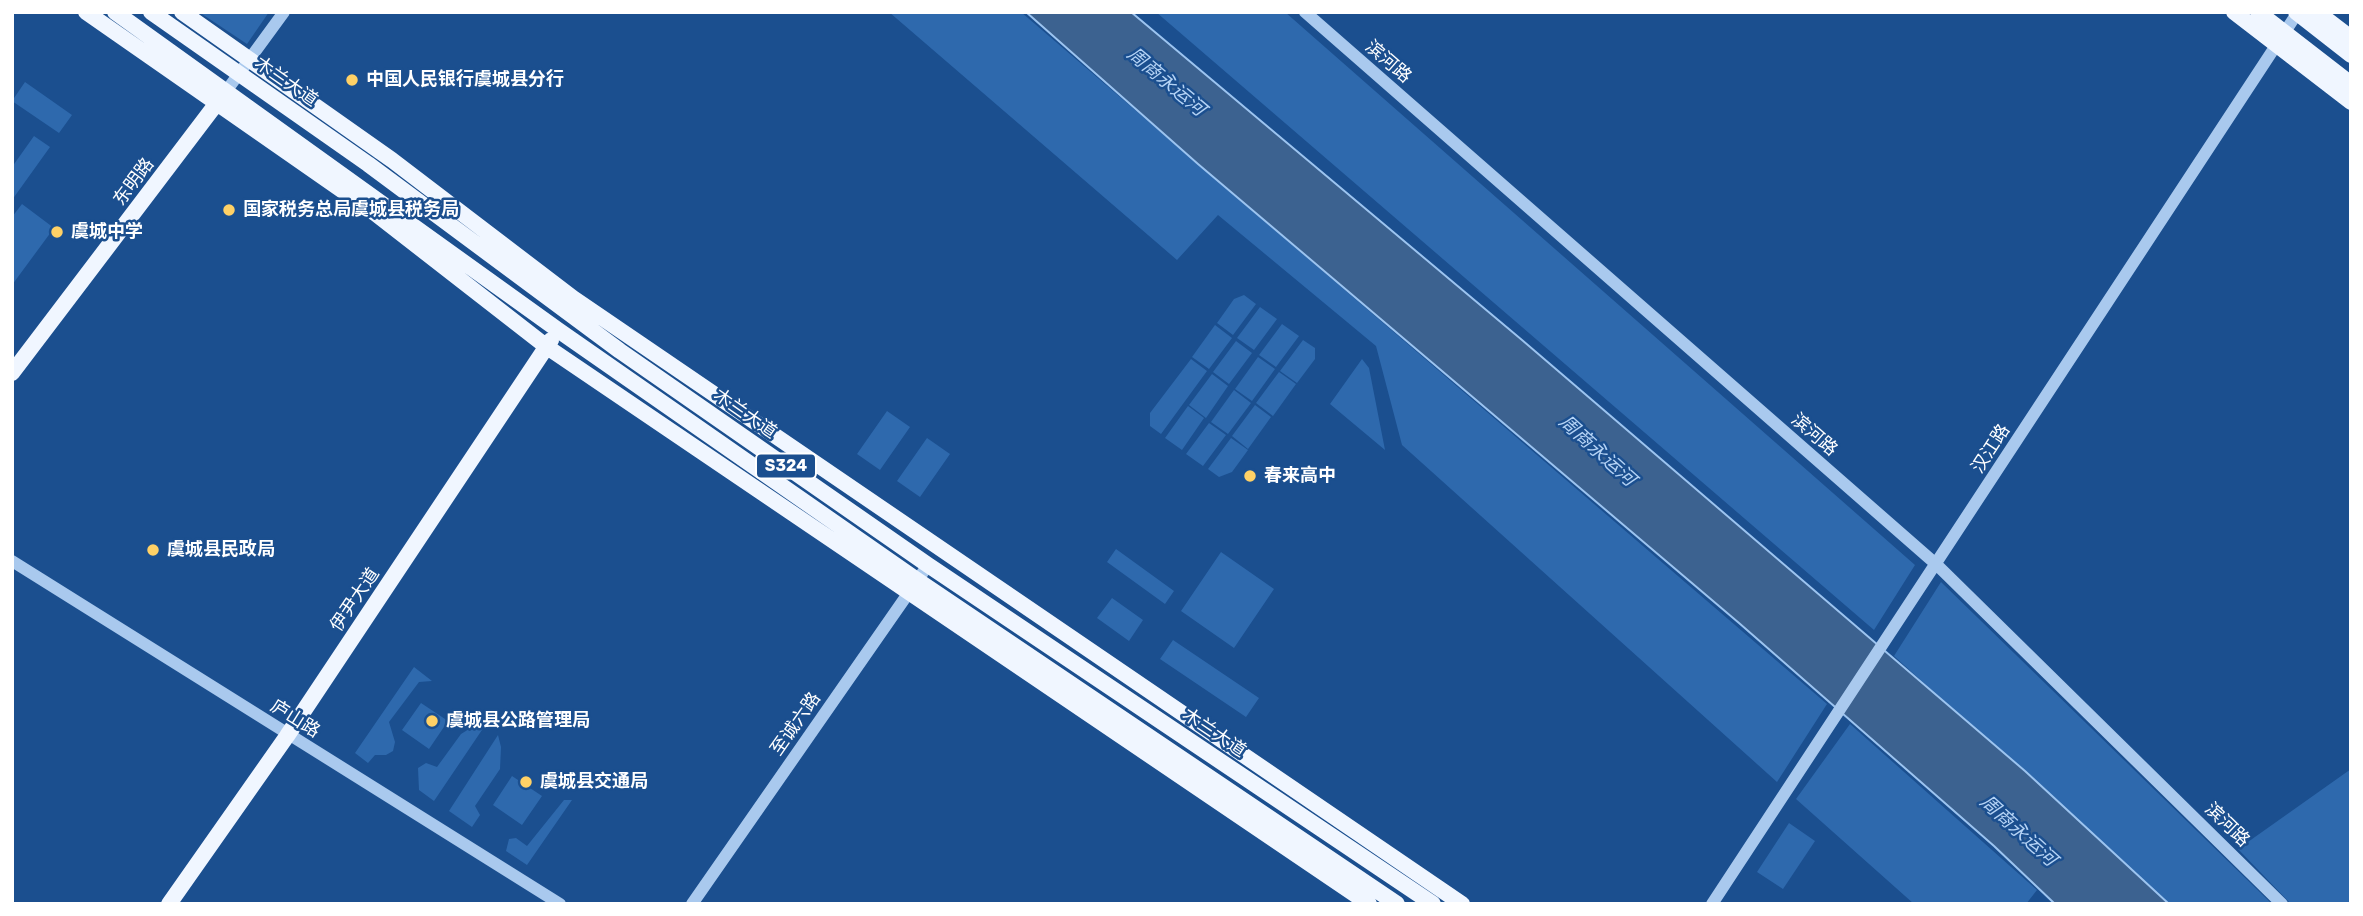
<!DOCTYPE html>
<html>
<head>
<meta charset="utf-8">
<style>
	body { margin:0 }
	#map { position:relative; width:2363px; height:916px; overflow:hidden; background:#1b4f8f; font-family:Rubik,sans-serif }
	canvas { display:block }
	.frame { position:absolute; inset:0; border:14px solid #fff; pointer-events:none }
</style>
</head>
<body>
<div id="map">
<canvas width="2363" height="916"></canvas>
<div class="frame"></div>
</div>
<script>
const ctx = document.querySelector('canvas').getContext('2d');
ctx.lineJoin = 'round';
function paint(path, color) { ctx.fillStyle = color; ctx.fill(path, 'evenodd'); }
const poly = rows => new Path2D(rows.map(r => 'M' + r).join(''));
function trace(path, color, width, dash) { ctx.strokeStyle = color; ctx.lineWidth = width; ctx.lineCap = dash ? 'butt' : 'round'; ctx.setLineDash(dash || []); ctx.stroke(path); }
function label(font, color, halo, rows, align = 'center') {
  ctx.font = font + ' Rubik,"Noto Sans SC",sans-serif'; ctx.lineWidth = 5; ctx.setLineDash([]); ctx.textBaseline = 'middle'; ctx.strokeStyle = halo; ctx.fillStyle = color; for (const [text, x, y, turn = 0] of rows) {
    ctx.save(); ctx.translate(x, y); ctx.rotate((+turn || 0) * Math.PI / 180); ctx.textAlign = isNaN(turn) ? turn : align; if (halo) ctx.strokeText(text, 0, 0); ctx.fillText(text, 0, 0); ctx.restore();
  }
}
paint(poly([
	[199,12,269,12,247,44],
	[889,12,1021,12,1827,704,1777,782,1402,445,1376,346,1218,215,1177,260],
	[1156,12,1285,12,1915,565,1874,630],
	[25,82,72,115,59,133,12,101],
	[34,136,50,147,12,200,12,167],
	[22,204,54,228,12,285,12,217],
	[1244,295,1256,304,1233,335,1217,323,1234,299],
	[1260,307,1277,319,1254,350,1237,338],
	[1282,324,1299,336,1276,367,1259,355],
	[1215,325,1232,338,1209,369,1192,357],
	[1303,340,1315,348,1315,359,1297,383,1280,371],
	[1236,341,1252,353,1229,384,1213,372],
	[1258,357,1275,369,1252,401,1235,389],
	[1191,359,1207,371,1161,434,1150,426,1150,413],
	[1362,359,1369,368,1385,450,1330,404],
	[1279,372,1296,384,1273,416,1256,403],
	[1212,374,1228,386,1206,418,1189,405],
	[1234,390,1251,403,1228,434,1211,422],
	[1255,405,1271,417,1248,449,1232,436],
	[1188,406,1204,418,1182,450,1165,438],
	[887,411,910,427,880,470,857,454],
	[1209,423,1226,435,1203,466,1186,454],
	[927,438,950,454,920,497,897,481],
	[1231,438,1248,450,1232,472,1219,477,1208,469],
	[1116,549,1174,591,1165,604,1107,562],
	[1221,552,1274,589,1234,648,1181,611],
	[1941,582,2272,904,2168,904,1894,656],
	[1112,598,1143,620,1129,641,1097,618],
	[1173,640,1259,698,1246,717,1160,659],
	[414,667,432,681,419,682,389,722,395,742,393,751,386,755,375,755,368,763,355,753],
	[421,703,448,721,429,749,402,730],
	[482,721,486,724,434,801,419,790,418,768,426,763,437,767,461,734],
	[1850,724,2037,890,2026,904,1914,904,1796,799],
	[498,735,501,747,500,769,475,806,480,815,472,827,449,811],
	[2351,769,2351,904,2291,904,2238,849],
	[512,776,542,796,522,825,493,805],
	[564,800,572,800,527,865,506,851,509,839,516,838,527,846],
	[1789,823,1815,841,1783,889,1757,872]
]), '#2e69ad');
const water = poly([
	[1026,12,1131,12,1522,340,2025,771,2169,904,2055,904,1994,846,1739,623,1198,164,1026,12]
]);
paint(water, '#3c6290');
trace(water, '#9cc4f0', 2);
trace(poly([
	[1305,12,1937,565,2282,904],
	[227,90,284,12],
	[12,561,560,904],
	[692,904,928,565],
	[1712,904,2298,12]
]), '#a9c9ee', 12);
trace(poly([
	[86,12,376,214,547,347,1369,904],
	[115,12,558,330,917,580,1397,904],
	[151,12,368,164,620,351,928,565,1433,904],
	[182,12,392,160,573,298,1462,904],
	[2234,12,2351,102],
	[2258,12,2351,84],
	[2296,12,2351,55],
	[2317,12,2351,38],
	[12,373,223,95],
	[169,904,287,736,551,340]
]), '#f0f6ff', 16);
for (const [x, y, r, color] of [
	[352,80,7,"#ffd166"],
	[229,210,7,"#ffd166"],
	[57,232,7,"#ffd166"],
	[1250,476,7,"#ffd166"],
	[153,550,7,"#ffd166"],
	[432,721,7,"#ffd166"],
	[526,782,7,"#ffd166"]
]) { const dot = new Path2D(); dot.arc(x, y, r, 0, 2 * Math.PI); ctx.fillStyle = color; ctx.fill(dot); trace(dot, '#1b4f8f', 2.5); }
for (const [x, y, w] of [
	[786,466,60]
]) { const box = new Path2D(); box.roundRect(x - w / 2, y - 12.5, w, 25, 5); ctx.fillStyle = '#1b4f8f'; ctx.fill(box); trace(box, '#fff', 2); }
label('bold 16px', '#fff', null, [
	["S324",786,466]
]);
label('18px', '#fff', '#1b4f8f', [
	["滨河路",1388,62,41],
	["木兰大道",286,82,35],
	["东明路",134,182,-53],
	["木兰大道",745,414,35],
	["滨河路",1814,435,41],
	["汉江路",1991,449,-57],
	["伊尹大道",355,600,-56],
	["庐山路",295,719,32],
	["至诚六路",796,724,-55],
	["木兰大道",1214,733,34],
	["滨河路",2227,825,44]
]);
label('bold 18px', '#fff', '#1b4f8f', [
	["中国人民银行虞城县分行",366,80],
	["国家税务总局虞城县税务局",243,210],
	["虞城中学",71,232],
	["春来高中",1264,476],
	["虞城县民政局",167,550],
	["虞城县公路管理局",446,721],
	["虞城县交通局",540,782]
], 'left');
label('italic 19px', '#b5d3f5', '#1b4f8f', [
	["周商永运河",1166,82,40],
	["周商永运河",1597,451,42],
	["周商永运河",2018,831,42]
]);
</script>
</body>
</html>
